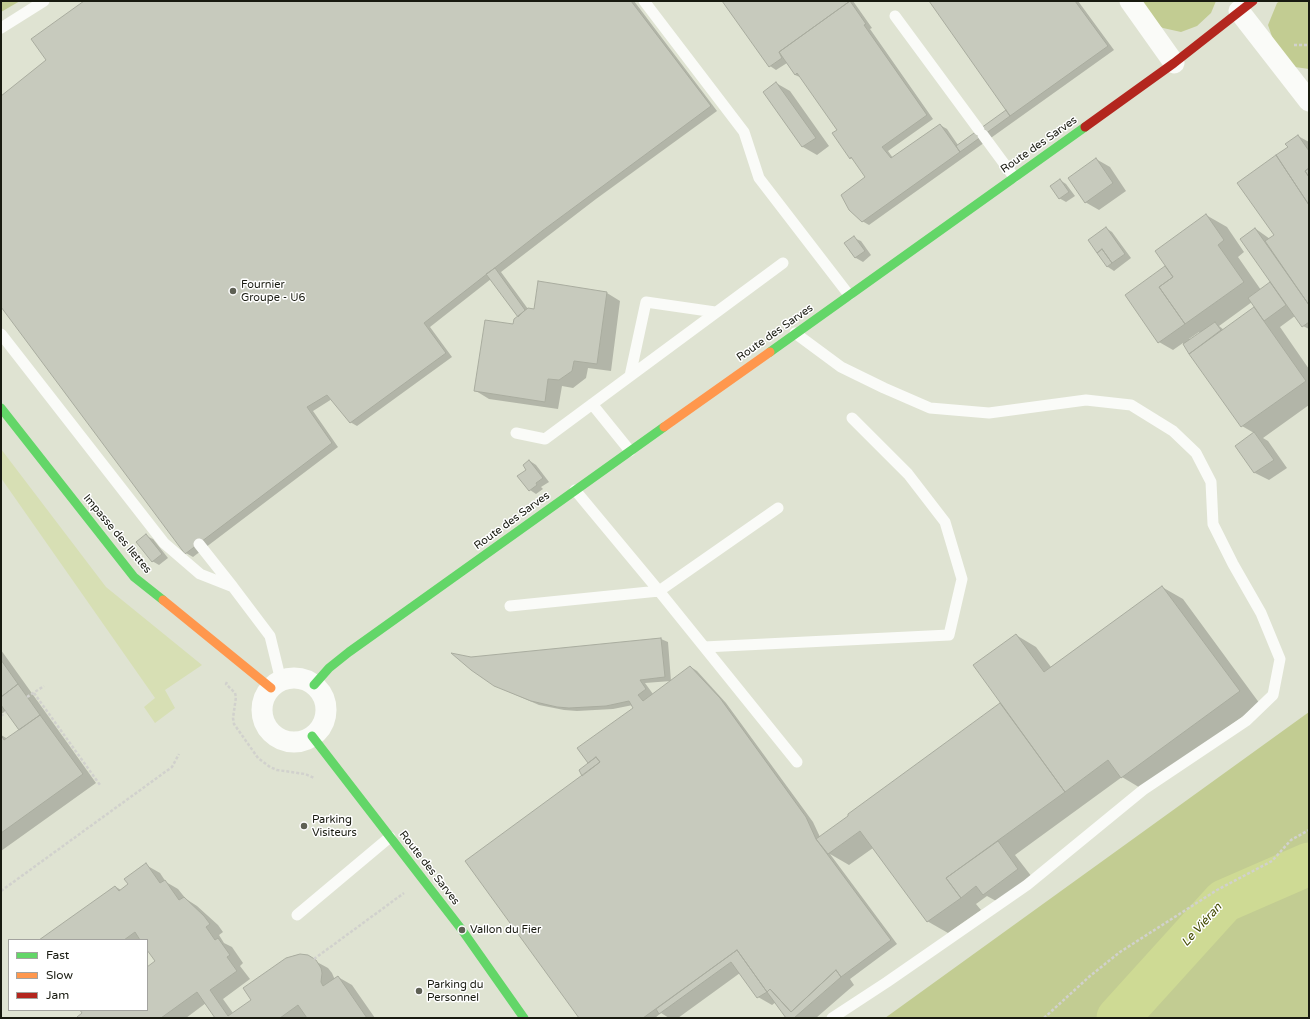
<!DOCTYPE html>
<html>
<head>
<meta charset="utf-8">
<style>
	body { margin:0 }
	#map { position:relative; width:1310px; height:1019px; overflow:hidden; background:#dfe3d2; font-family:"Varela Round",sans-serif }
	canvas { display:block }
	.frame { position:absolute; inset:0; border:2px solid #181a10; pointer-events:none }
	.legend { position:absolute; left:8px; top:939px; width:140px; height:72px; box-sizing:border-box; background:#fff; border:1px solid #a3a39f; margin:0; padding:5px 7px; list-style:none; font-size:12px; color:#181a10 }
	.legend li { display:flex; align-items:center; gap:8px; height:20px }
	.legend b { width:20px; border:1px solid #a3a39f }
</style>
</head>
<body>
<div id="map">
<canvas width="1310" height="1019"></canvas>
<div class="frame"></div>
<ul class="legend">
<li><b style="height:5px;background:#63d668"></b>Fast</li>
<li><b style="height:5px;background:#ff974d"></b>Slow</li>
<li><b style="height:5px;background:#b3261e"></b>Jam</li>
</ul>
</div>
<script>
const ctx = document.querySelector('canvas').getContext('2d');
ctx.lineJoin = 'round';
function paint(path, color) { ctx.fillStyle = color; ctx.fill(path, 'evenodd'); }
const poly = rows => new Path2D(rows.map(r => 'M' + r).join(''));
function trace(path, color, width, dash) { ctx.strokeStyle = color; ctx.lineWidth = width; ctx.lineCap = dash ? 'butt' : 'round'; ctx.setLineDash(dash || []); ctx.stroke(path); }
function label(font, color, halo, rows, align = 'center') {
  ctx.font = font + ' "Varela Round",sans-serif'; ctx.lineWidth = 3; ctx.setLineDash([]); ctx.textBaseline = 'middle'; ctx.strokeStyle = halo; ctx.fillStyle = color; for (const [text, x, y, turn = 0] of rows) {
    ctx.save(); ctx.translate(x, y); ctx.rotate((+turn || 0) * Math.PI / 180); ctx.textAlign = isNaN(turn) ? turn : align; if (halo) ctx.strokeText(text, 0, 0); ctx.fillText(text, 0, 0); ctx.restore();
  }
}
paint(poly([
	[1,449,106,587,202,665,165,690,175,708,155,723,144,707,155,698,1,478]
]), '#d7dfb4');
paint(poly([
	[1,1,20,1,1,12],
	[1137,1,1216,1,1211,13,1197,26,1181,32,1163,28,1152,22],
	[1280,1,1309,1,1309,69,1295,67,1277,51,1268,25,1277,3],
	[1309,712,1309,1018,885,1018]
]), '#c2cc92');
paint(poly([
	[86,1,634,1,717,111,596,199,501,272,528,309,535,310,607,293,620,301,611,371,588,368,586,378,573,388,562,386,558,409,489,399,476,391,519,317,491,279,430,327,452,357,357,426,350,422,332,399,313,411,338,447,193,557,186,553,1,306,1,98,47,60],
	[724,1,853,1,872,28,870,29,933,119,888,151,893,158,940,125,947,129,958,145,1008,110,930,1,1078,1,1114,50,869,225,862,221,867,177,855,161,851,158,833,134,838,130,802,78,795,75,787,63,776,70,770,66],
	[776,83,790,91,829,146,817,155,803,147,764,92],
	[1298,136,1309,142,1309,329,1303,326,1295,316,1280,327,1309,369,1309,405,1263,438,1268,441,1287,468,1269,480,1255,473,1236,446,1254,433,1242,426,1183,343,1173,350,1159,342,1126,296,1167,266,1206,215,1227,227,1244,252,1238,257,1261,290,1272,283,1256,229,1270,239,1275,235,1289,148],
	[1252,302,1256,307,1224,330,1219,326],
	[1199,332,1201,333,1190,341,1189,339],
	[1096,159,1110,167,1126,191,1099,210,1085,202],
	[1060,180,1066,184,1075,196,1066,202,1059,198],
	[1106,228,1112,232,1131,258,1114,271,1108,267,1089,241],
	[854,238,861,241,871,255,863,262,856,258,846,244],
	[530,461,536,465,549,482,541,487,543,489,536,494,530,490,527,470],
	[146,536,153,539,168,558,159,565,152,561],
	[1162,587,1183,599,1260,704,1142,789,1122,777,1015,855,1032,877,998,902,987,896,976,904,981,910,948,933,927,921,873,848,849,865,830,854,897,944,850,979,854,985,816,1018,788,1018,776,1002,772,1005,758,997,740,973,678,1018,669,1018,661,1013,655,1018,580,1018,589,764,578,749,635,708,633,705,613,709,577,711,564,710,539,705,502,689,471,658,661,639,668,642,671,681,645,683,653,694,691,667,697,671,726,703,813,822,820,837,850,816,849,815,1002,703,1016,635,1036,647,1051,667],
	[1,650,96,783,1,851,1,735,8,739,20,730,6,711,1,714],
	[146,865,160,873,166,882,178,889,186,899,197,906,218,925,223,932,219,935,224,943,232,947,243,963,240,966,250,979,223,999,233,1013,253,1000,287,959,295,955,304,955,328,968,332,973,335,980,338,977,352,985,375,1018,309,1018,307,1016,305,1018,216,1018,206,1003,186,1018,79,1018,84,1014,79,1010,147,1010,147,968,156,961,147,948,147,940,41,940,116,887,121,890,129,884]
]), '#0003');
trace(poly([
	[1118,1018,1224,901,1309,864]
]), '#ceda94', 43);
const building = poly([
	[84,1,631,1,711,106,542,231,424,323,446,353,350,423,327,395,307,407,332,443,185,554,1,307,1,96,46,60,31,39,84,1],
	[722,1,850,1,779,52,782,58,769,67,722,1],
	[850,1,866,24,864,25,927,115,882,147,891,158,940,124,960,152,862,222,849,210,841,195,865,177,851,157,850,159,832,133,837,130,797,73,795,75,779,52,850,1],
	[929,1,1075,1,1108,46,1010,116,929,1],
	[776,82,816,138,802,147,763,92,776,82],
	[1006,110,1010,116,960,152,956,146,1006,110],
	[1298,135,1309,151,1309,168,1305,171,1309,177,1309,205,1276,155,1288,147,1285,144,1298,135],
	[1276,155,1309,205,1309,305,1265,241,1274,235,1237,183,1276,155],
	[1096,158,1113,183,1085,203,1068,178,1096,158],
	[1309,168,1309,177,1305,171,1309,168],
	[1060,179,1069,192,1059,199,1050,186,1060,179],
	[1206,214,1224,240,1218,245,1244,282,1185,324,1159,287,1173,277,1155,251,1206,214],
	[1106,227,1125,254,1112,263,1102,249,1097,253,1088,240,1106,227],
	[1255,228,1309,305,1309,322,1302,327,1240,239,1255,228],
	[854,236,865,251,855,258,844,243,854,236],
	[1102,249,1112,263,1107,267,1097,253,1102,249],
	[1165,266,1173,277,1159,287,1185,324,1158,343,1125,295,1165,266],
	[495,268,525,310,518,317,486,274,495,268],
	[538,281,607,292,597,364,574,361,572,371,559,380,548,379,545,402,474,391,485,320,513,324,514,319,528,308,534,309,538,281],
	[1270,282,1286,305,1264,321,1248,298,1270,282],
	[1254,307,1306,381,1241,427,1189,354,1254,307],
	[1215,322,1221,330,1189,354,1183,344,1215,322],
	[1254,432,1274,460,1254,473,1235,446,1254,432],
	[529,460,543,478,536,483,537,485,529,491,517,476,526,470,523,465,529,460],
	[146,534,162,554,152,562,136,542,146,534],
	[1162,586,1240,691,1121,778,1108,760,1065,792,973,665,1016,634,1044,672,1162,586],
	[661,638,665,677,640,680,646,689,638,695,643,701,690,666,720,698,806,817,816,839,891,940,841,977,836,970,791,1012,770,989,767,992,737,950,643,1018,579,1018,465,861,600,762,596,757,588,763,577,748,633,708,629,701,606,706,569,708,557,707,531,701,494,686,471,670,451,653,471,657,661,638],
	[1,660,18,684,1,697,1,660],
	[18,684,40,715,19,730,1,705,1,697,18,684],
	[1000,703,1065,792,946,878,961,898,927,922,860,831,828,854,816,839,848,816,848,814,1000,703],
	[40,715,83,774,1,833,1,735,4,740,40,715],
	[596,757,600,762,582,776,579,770,596,757],
	[998,841,1018,869,983,895,976,886,961,898,946,878,998,841],
	[146,863,160,883,165,880,179,900,184,897,204,916,210,924,206,927,215,940,218,938,230,955,227,957,237,971,210,990,228,1016,251,1000,243,988,286,958,300,954,308,955,316,960,321,968,322,973,321,982,323,986,338,976,367,1018,307,1018,298,1005,280,1018,215,1018,197,992,161,1018,78,1018,77,1017,82,1013,80,1010,147,1010,147,967,155,961,147,950,147,940,140,940,135,932,124,940,39,940,115,886,119,891,128,884,124,879,146,863],
	[737,950,767,992,757,998,731,962,659,1014,656,1009,737,950],
	[836,970,841,977,794,1018,786,1018,767,992,770,989,791,1012,836,970]
]);
paint(building, '#c7cabd');
trace(building, '#a9ac9f', 1);
trace(poly([
	[1294,45,1309,45],
	[227,682,226,684,235,693,236,697,233,718,234,724,258,758,270,767,277,770,305,774,314,778],
	[34,693,100,785],
	[27,697,44,686],
	[1,716,6,712],
	[1,891,172,767,179,754],
	[314,959,404,893],
	[1044,1018,1090,976,1120,952,1217,890,1272,861,1291,840,1309,830]
]), '#d1d1cd', 2.5, [3, 2]);
trace(poly([
	[644,1,744,132,759,178,849,295],
	[895,16,979,130],
	[1,28,44,1],
	[983,135,1014,177],
	[795,333,841,367,884,388,930,408,989,413,1086,400,1131,405,1173,431,1196,453,1211,482,1213,524,1233,564,1261,613,1280,659,1273,695,1246,721,1143,790,1027,885,887,982,832,1018],
	[1,334,164,543,200,574,233,587],
	[630,376,646,302,715,312],
	[592,404,630,451],
	[516,433,545,439,783,263],
	[575,490,659,591,797,762],
	[199,544,233,587,270,636,281,681],
	[510,606,659,591,778,508],
	[704,647,949,635,962,579,945,522,908,474,852,418],
	[297,915,390,837]
]), '#fafbf8', 11);
trace(poly([
	[1130,1,1174,63],
	[1239,11,1309,101],
	'262 710a32 32 0 1 1 64 0a32 32 0 1 1-64 0Z'
]), '#fafbf8', 21);
trace(poly([
	[770,352,1085,127],
	[1,408,134,577,163,600],
	[314,685,329,668,349,652,664,427],
	[312,736,462,930,524,1018]
]), '#63d668', 9);
trace(poly([
	[664,427,770,352],
	[163,600,271,688]
]), '#ff974d', 9);
trace(poly([
	[1085,127,1174,63,1253,1]
]), '#b3261e', 9);
for (const [x, y, r, color] of [
	[233,291,4,"#5e6054"],
	[304,826,4,"#5e6054"],
	[462,930,4,"#5e6054"],
	[419,991,4,"#5e6054"]
]) { const dot = new Path2D(); dot.arc(x, y, r, 0, 2 * Math.PI); ctx.fillStyle = color; ctx.fill(dot); trace(dot, '#fff', 1.5); }
label('11px', '#181a10', '#fff', [
	["Route des Sarves",1039,145,-35],
	["Route des Sarves",775,333,-35],
	["Route des Sarves",512,521,-36],
	["Impasse des Ilettes",117,534,50],
	["Route des Sarves",429,868,52]
]);
label('11px', '#181a10', '#fff', [
	["Fournier",241,285],
	["Groupe - U6",241,298],
	["Parking",312,820],
	["Visiteurs",312,833],
	["Vallon du Fier",470,930],
	["Parking du",427,985],
	["Personnel",427,998]
], 'left');
label('italic 12px', '#434b02', '#fff', [
	["Le Viéran",1202,925,-48]
]);
</script>
</body>
</html>
